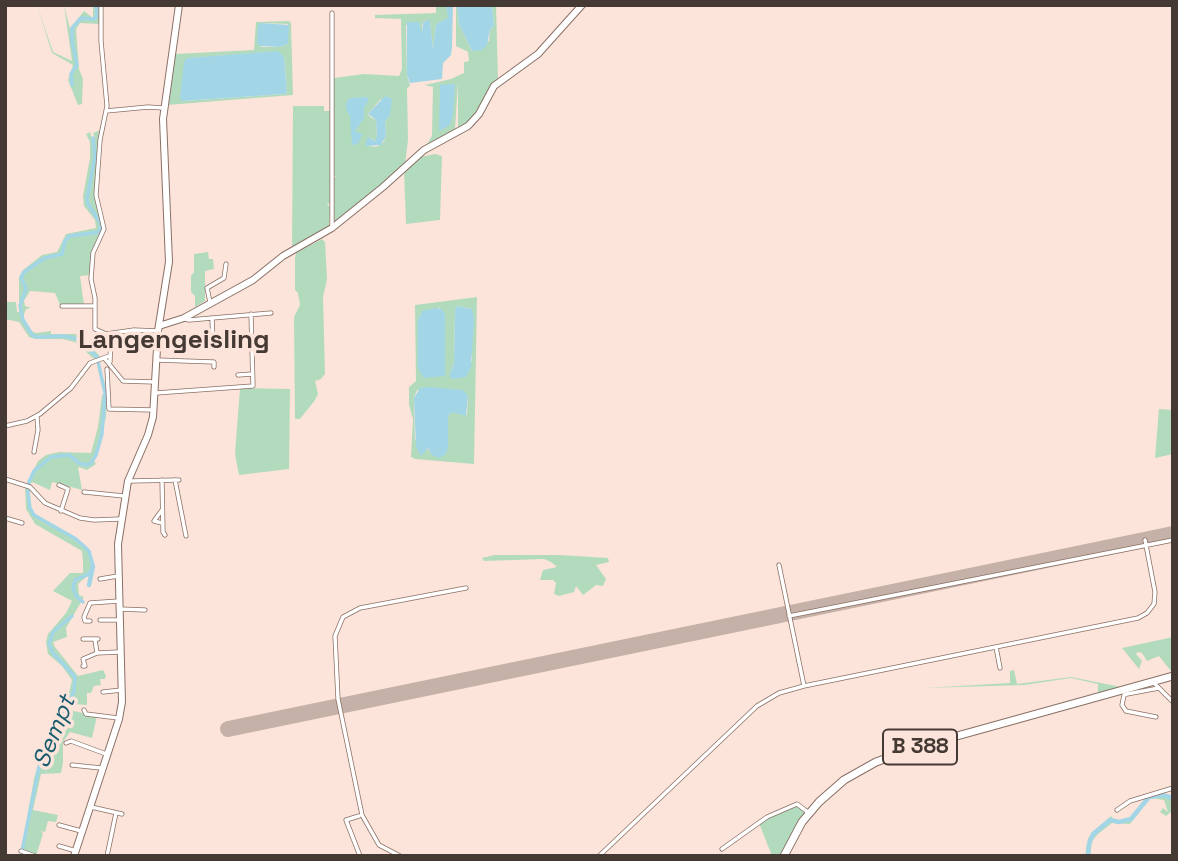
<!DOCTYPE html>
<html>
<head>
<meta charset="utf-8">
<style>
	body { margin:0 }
	#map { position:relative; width:1178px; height:861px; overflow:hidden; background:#fce4da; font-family:"Space Grotesk",sans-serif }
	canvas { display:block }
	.frame { position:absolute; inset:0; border:7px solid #453934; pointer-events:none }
</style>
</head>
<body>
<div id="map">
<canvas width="1178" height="861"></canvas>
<div class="frame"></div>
</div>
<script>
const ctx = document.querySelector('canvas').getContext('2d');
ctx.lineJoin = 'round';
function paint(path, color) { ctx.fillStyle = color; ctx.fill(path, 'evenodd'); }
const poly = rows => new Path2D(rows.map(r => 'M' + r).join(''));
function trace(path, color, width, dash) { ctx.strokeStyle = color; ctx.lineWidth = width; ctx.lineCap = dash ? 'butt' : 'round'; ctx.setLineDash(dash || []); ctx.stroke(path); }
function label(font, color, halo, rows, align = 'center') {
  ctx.font = font + ' "Space Grotesk",sans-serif'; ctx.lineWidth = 7; ctx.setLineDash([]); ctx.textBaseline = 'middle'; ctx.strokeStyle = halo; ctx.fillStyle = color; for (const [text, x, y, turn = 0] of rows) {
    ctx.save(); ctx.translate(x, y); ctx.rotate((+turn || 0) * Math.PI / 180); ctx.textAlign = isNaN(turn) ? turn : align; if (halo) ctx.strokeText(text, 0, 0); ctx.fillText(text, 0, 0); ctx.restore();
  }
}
paint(poly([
	[37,5,53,52,72,61,64,5,70,29,84,11,93,18,93,5,100,5,100,24,80,23,76,29,79,69,83,79,82,104,78,105,68,80,73,65,52,53],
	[436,5,446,5,449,18,436,24,433,50,430,21,425,21,422,24,422,33,420,33,420,24,406,25,407,75,410,86,407,88,408,140,405,165,336,224,333,223,333,179,336,176,333,176,334,78,364,74,399,76,402,69,401,19,375,18,375,15,436,13],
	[381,99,390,115,385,122,386,136,383,143,376,147,368,146,370,138,376,141,377,136,376,120,370,117,368,114],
	[456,5,457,5,459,24,472,51,489,41,490,30,494,26,492,5,496,5,498,80,472,121,458,129,458,82,455,130,424,149,432,136,433,87,425,85,451,79,464,73,464,62,469,61,468,52,456,46],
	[289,21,291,23,293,95,167,105,174,54,254,50,256,22],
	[261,23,288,24,288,44,280,47,261,47],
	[270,52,284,57,287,92,285,94,183,101,190,58],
	[293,106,324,106,324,111,331,111,330,203,327,204,330,207,329,227,292,249],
	[101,130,94,193,103,228,92,249,90,275,80,276,84,305,60,305,55,293,30,291,24,301,25,306,31,308,26,309,23,317,31,331,36,333,51,331,51,334,77,334,81,337,99,355,100,358,94,359,75,342,62,339,35,339,29,337,19,322,5,319,5,302,16,302,17,312,19,312,19,277,23,270,42,255,57,252,66,234,96,228,95,220,84,206,83,196,90,158,90,142,86,134,90,132,92,140,95,138,93,133],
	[435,154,442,156,440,220,406,224,404,170,416,158],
	[322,239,325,242,327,279,323,297,325,374,321,379,315,381,318,394,315,400,300,419,295,419,294,317,300,305,298,293,295,290,295,258,296,253],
	[208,252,209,259,213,259,214,269,205,271,205,301,195,307,195,296,191,292,191,276,194,272,194,254],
	[477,297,474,464,415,459,411,457,413,419,409,405,409,387,416,381,415,305],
	[457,306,472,309,472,361,452,379,450,373,454,363,455,310],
	[440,308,445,314,445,376,418,368,418,320,421,313],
	[417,390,468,396,467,415,452,411,448,416,448,431,430,453,429,449,425,450,415,439,414,398],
	[240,388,290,389,289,469,239,475,235,454],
	[107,392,106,417,94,461,96,464,87,470,78,467,82,490,52,482,50,490,32,482,30,485,30,506,34,514,42,521,79,540,87,547,93,566,93,571,78,584,79,595,84,597,66,628,67,637,53,642,55,647,78,676,103,670,106,676,105,679,100,679,101,685,94,686,91,693,87,693,87,705,72,704,69,710,97,716,92,738,70,732,63,742,63,763,61,773,41,774,33,810,58,815,56,822,48,821,45,832,41,831,43,834,36,856,21,850,34,779,40,757,68,697,72,680,62,666,48,654,46,642,48,634,66,613,72,601,53,591,70,573,83,573,83,562,82,551,35,524,26,509,25,487,38,461,46,455,59,452,91,453,98,427,102,395],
	[1159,409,1173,410,1173,454,1155,458],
	[494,555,559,555,608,558,609,562,596,565,606,579,603,586,596,585,583,595,576,586,574,592,559,596,554,594,556,583,553,580,540,580,543,570,557,567,551,562,544,559,484,561,482,558],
	[1173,637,1173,675,1169,674,1171,671,1159,656,1147,661,1142,653,1138,652,1136,654,1142,661,1139,669,1122,648],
	[1014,670,1017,684,1071,677,1121,687,1147,682,1121,690,1116,688,1115,691,1009,720,1005,719,1098,695,1098,684,1071,678,1024,685,924,688,1010,683,1010,671],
	[1165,795,1173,799,1173,810,1166,816,1160,812,1163,808,1168,812,1164,800,1150,798,1130,824,1112,823,1098,834,1092,841,1090,856,1085,856,1088,838,1111,816,1114,820,1128,820,1148,796],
	[796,806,800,806,805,814,783,856,772,856,759,823,715,856,765,818]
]), '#b2dbbe');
paint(poly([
	[446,5,453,5,452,47,451,55,443,63,442,79,410,83,407,75,407,22,419,22,422,33,423,22,430,20,433,49,436,24,448,18],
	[457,5,492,5,494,26,490,30,487,45,482,50,472,51,459,24],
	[261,23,289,25,288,44,280,47,260,46,257,43,258,26],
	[278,51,284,57,287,92,285,94,183,101,180,99,184,62,187,58],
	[455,84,453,114,450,125,439,131,440,85],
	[385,96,392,99,390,115,385,122,386,136,381,145,368,146,365,145,368,137,375,141,377,136,376,120,368,114],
	[366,97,369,99,364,108,364,118,355,131,362,134,358,144,352,145,350,116,346,109,346,104,349,98],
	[457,306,472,309,474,320,471,367,466,377,455,379,450,378,450,373,454,363,455,310],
	[436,308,442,309,445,314,445,376,424,378,418,368,418,320,422,311],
	[430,387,463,390,468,396,466,416,452,412,448,416,448,448,446,454,439,458,432,455,428,448,421,456,416,446,414,398,420,388]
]), '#a2d6e7');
trace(poly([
	[72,85,71,74,77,65,72,41,72,28,81,18,94,19,97,16,96,5],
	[93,138,95,156,87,199,88,204,101,224,100,232,70,236,65,241,62,254,45,258,24,272,21,278,26,288,20,306,23,320,33,336,38,337,64,336,78,339,97,357,105,393,102,433],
	[78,462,69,455,51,457,34,471,29,482,28,493,30,508,34,515,76,539,89,551,93,566,91,571,87,575,75,580,73,588,77,597,83,602],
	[78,463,87,465,91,463,96,455,102,434],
	[21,856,39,767,74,691,75,677,53,653,49,644,53,632,72,616]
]), '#a2d6e7', 3.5);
trace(poly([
	[89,585,93,566],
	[1088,856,1089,844,1093,834,1110,820,1119,822,1131,819,1149,797,1162,795,1173,798]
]), '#a2d6e7', 4.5);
trace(poly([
	[228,729,1173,534]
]), '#c6b1a8', 16);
const street = poly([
	[101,5,101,41,107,106,100,140,96,195,104,229,93,253,91,279,95,298,95,329,106,334,134,330,158,331],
	[106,111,148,107,163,108],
	[332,228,332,13],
	[210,302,207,288,224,278,226,264],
	[62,306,95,306],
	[212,318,213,343],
	[185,319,189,320,271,313],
	[237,348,252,347],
	[105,359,123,381,154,382],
	[156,360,214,362,214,367],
	[110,362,111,334],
	[107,369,109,409,154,410],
	[238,375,252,374],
	[156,393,253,386,251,314],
	[5,426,27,421,40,414,71,388,90,363,109,356],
	[34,452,38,430,37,417],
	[5,479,30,487,45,503,80,518,94,520,121,519],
	[162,480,163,532,165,535],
	[175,480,186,536],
	[130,481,179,480],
	[59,485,68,489,61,511],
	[84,492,124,496],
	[162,510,154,521,162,523],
	[5,518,22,523],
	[779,565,804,686],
	[100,579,118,576],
	[119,609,145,610],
	[789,616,1173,540],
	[100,620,119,620],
	[90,621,85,621,84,617,90,603,119,601],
	[83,639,98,639],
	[95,640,97,653],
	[996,647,1000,668],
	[83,666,85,666,83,659,97,653,119,652],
	[1153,682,1173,702],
	[103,692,122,690],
	[84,710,86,714,118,718],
	[1156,717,1126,711,1122,705,1124,695,1127,694,1159,688],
	[66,743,71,741,106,754],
	[72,765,101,768],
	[91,807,122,814],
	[1117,810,1130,801,1173,788],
	[359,816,346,820,360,856],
	[59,825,81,831],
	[59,846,76,851],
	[722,849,767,817,797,804,809,813],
	[21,851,35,856],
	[107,856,116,813],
	[400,856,379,845,362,815,338,699,335,636,343,617,360,608,466,588],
	[599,856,757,706,779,693,804,686,1138,618,1147,613,1154,604,1155,592,1145,540]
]);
const secondary = poly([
	[159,326,184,318,253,280,283,256,332,228,383,187,424,150,468,126,479,114,494,86,538,54,582,5],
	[74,856,119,719,122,702,118,544,128,481,148,435,153,417,158,331,169,262,163,119,179,5]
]);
const primary = poly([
	[784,856,802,822,819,802,844,780,876,762,921,746,1173,676]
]);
trace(street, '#8a7065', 5);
trace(secondary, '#8a7065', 8);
trace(primary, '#8a7065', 9);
trace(street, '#fff', 3.5);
trace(secondary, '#fff', 6);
trace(primary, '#fff', 7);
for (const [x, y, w] of [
	[920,747,74]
]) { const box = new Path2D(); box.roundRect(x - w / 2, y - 17.5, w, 35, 5); ctx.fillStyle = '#fce4da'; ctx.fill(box); trace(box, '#453934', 2); }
label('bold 21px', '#453934', null, [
	["B 388",920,747]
]);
label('italic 24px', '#185c6e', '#fce4da', [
	["Sempt",55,732,-68]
]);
label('bold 26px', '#453934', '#fce4da', [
	["Langengeisling",174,341]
]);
</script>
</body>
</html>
